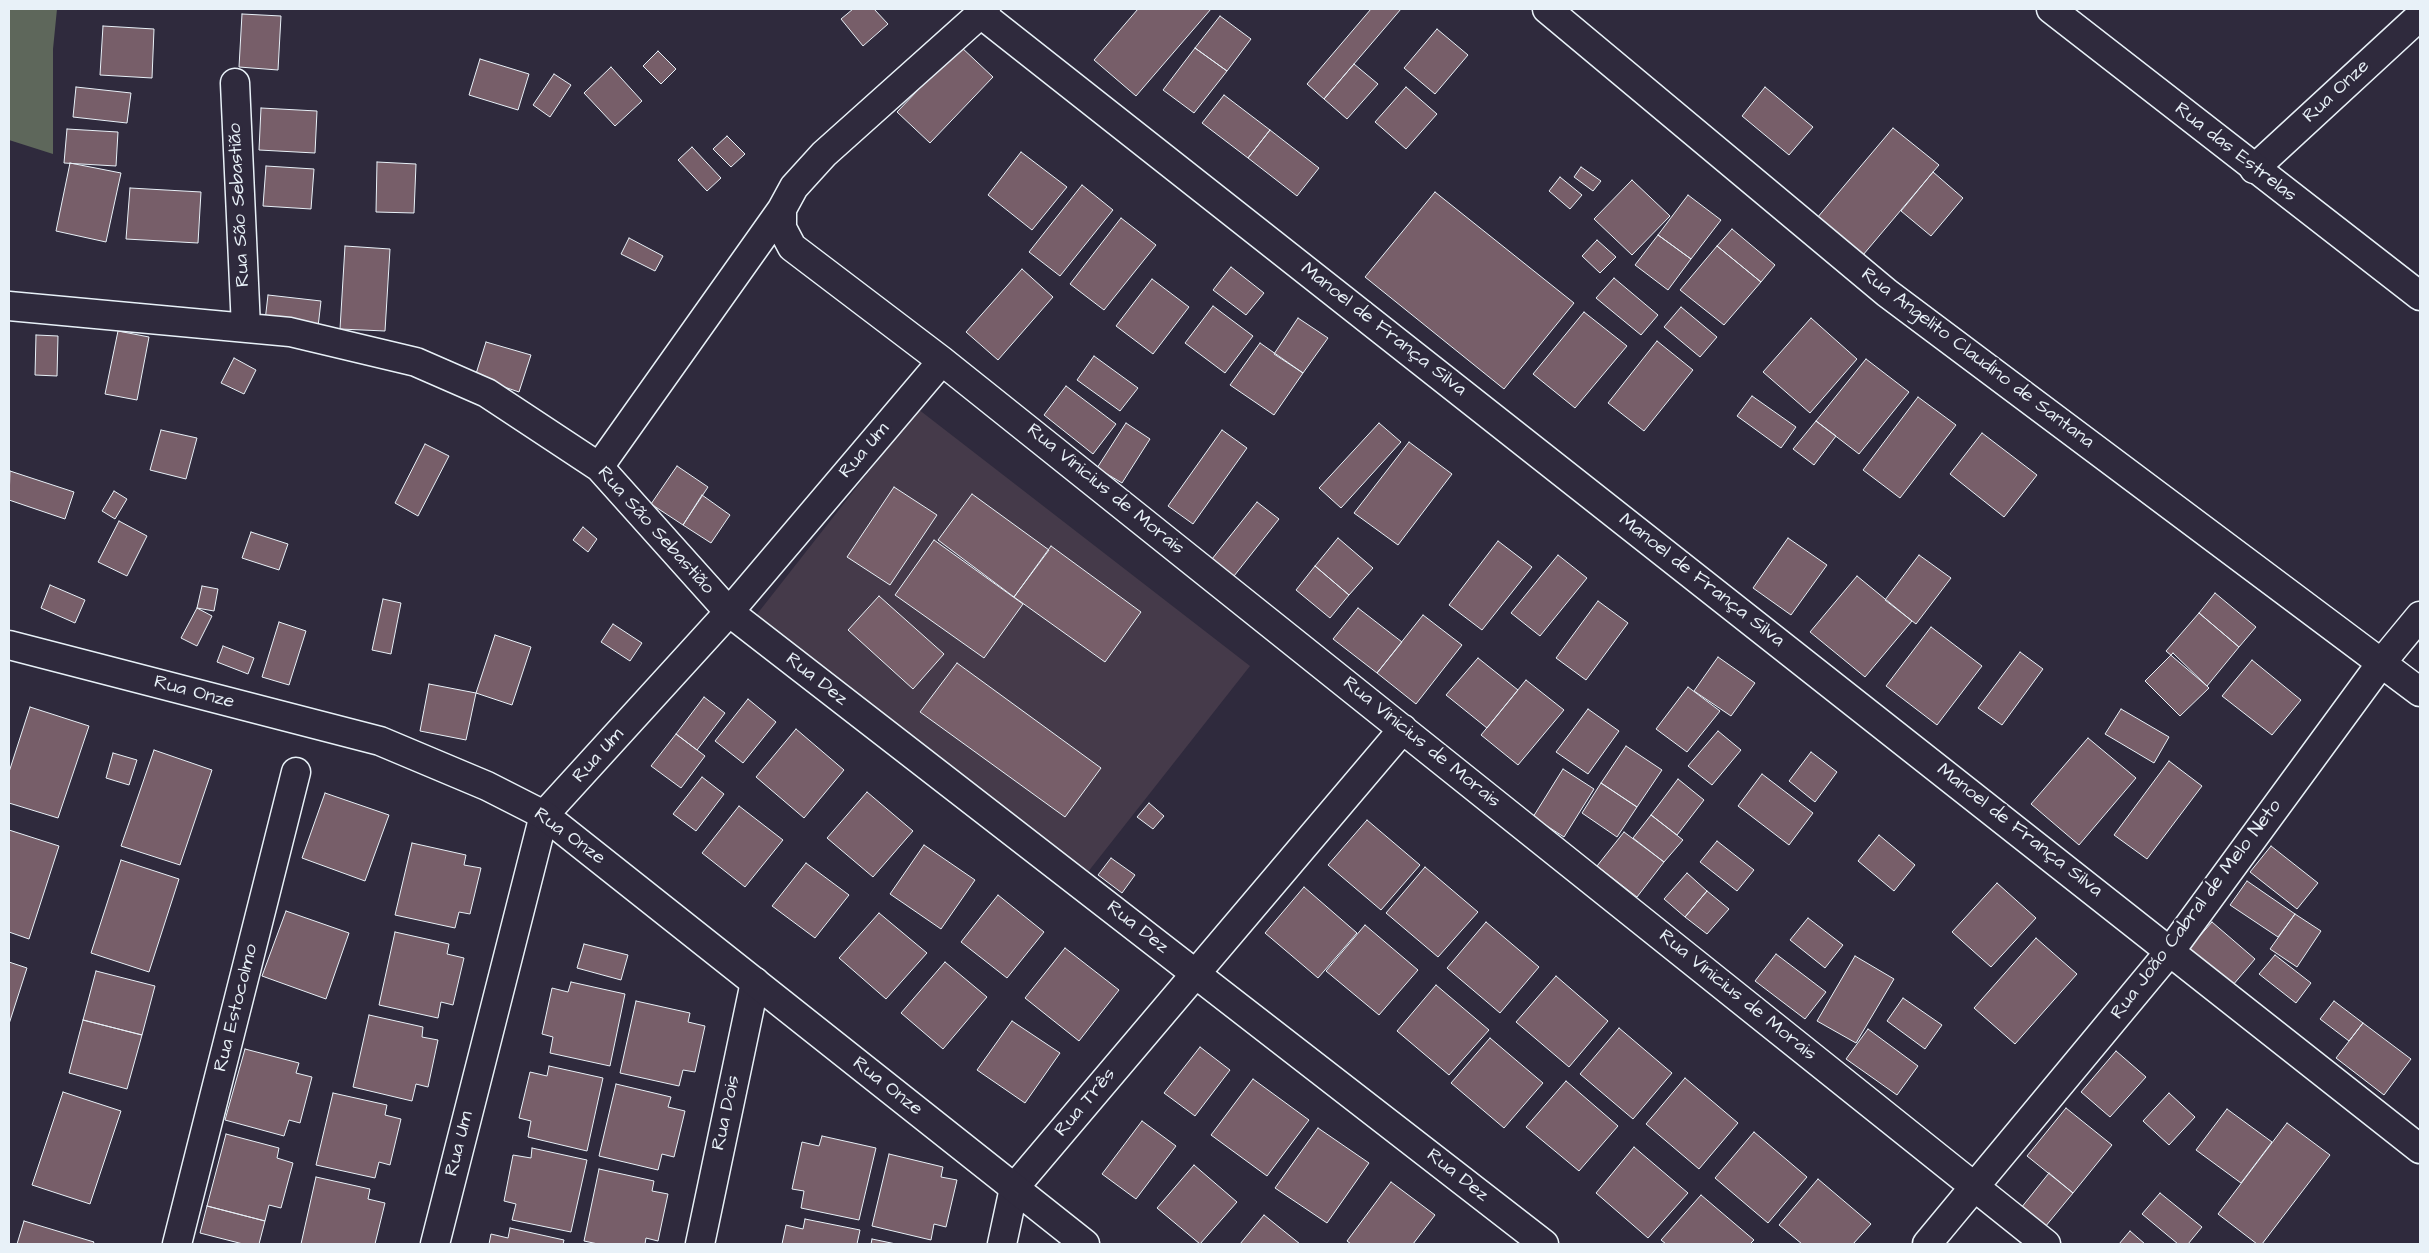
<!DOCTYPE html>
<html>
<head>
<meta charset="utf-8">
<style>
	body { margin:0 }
	#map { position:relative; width:2429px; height:1253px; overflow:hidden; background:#2f2a3d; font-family:"Architects Daughter",sans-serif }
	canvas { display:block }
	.frame { position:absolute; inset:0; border:10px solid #e8f1f8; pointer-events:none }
</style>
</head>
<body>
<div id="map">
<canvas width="2429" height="1253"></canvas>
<div class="frame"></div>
</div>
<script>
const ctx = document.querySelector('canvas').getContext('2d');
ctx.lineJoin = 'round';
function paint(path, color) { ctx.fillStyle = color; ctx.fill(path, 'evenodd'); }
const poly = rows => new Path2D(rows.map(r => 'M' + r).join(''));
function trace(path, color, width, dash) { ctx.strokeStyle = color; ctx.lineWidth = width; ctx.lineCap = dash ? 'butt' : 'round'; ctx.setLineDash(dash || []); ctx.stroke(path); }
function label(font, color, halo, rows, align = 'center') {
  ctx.font = font + ' "Architects Daughter",sans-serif'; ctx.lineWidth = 5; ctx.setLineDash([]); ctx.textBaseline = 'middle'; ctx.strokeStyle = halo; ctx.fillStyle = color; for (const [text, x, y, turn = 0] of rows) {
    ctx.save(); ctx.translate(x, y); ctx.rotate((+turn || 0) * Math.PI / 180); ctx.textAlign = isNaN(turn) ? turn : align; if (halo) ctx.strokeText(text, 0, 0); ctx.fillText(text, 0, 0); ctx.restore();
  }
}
paint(poly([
	[918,409,1250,666,1084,877,754,618]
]), '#453a4a');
paint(poly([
	[9,9,57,9,53,49,53,154,9,140]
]), '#5e675b');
const building = poly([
	[853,9,874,9,888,24,863,46,841,19,853,9],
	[1138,9,1211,9,1136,96,1094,60,1138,9],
	[1371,9,1401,9,1324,99,1307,84,1371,9],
	[242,14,281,16,278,70,239,67,242,14],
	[1220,16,1251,39,1227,71,1195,48,1220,16],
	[103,26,154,29,152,78,100,75,103,26],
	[1437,29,1468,55,1435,94,1404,68,1437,29],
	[960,46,993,77,930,143,897,112,960,46],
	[1195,48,1227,71,1194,113,1163,90,1195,48],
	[658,51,676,69,661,84,643,66,658,51],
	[480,59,529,74,518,110,469,95,480,59],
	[1354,64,1378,84,1347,119,1324,99,1354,64],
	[611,67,642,101,615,126,584,93,611,67],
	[554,74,571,85,550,117,533,105,554,74],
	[76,87,131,93,127,123,73,117,76,87],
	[1406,87,1437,114,1406,149,1375,122,1406,87],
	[1765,87,1813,127,1789,155,1742,116,1765,87],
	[1224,95,1270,130,1248,158,1202,123,1224,95],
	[261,108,317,111,315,153,259,150,261,108],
	[1893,128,1939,165,1863,255,1817,218,1893,128],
	[67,129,118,132,116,166,64,163,67,129],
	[1270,130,1319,168,1297,196,1248,158,1270,130],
	[727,136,745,154,731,167,713,149,727,136],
	[692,147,721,178,707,191,678,160,692,147],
	[1021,152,1067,187,1032,230,988,195,1021,152],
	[377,162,416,164,414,213,376,212,377,162],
	[70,163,121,173,106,242,56,231,70,163],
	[266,166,314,169,311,209,263,206,266,166],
	[1581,167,1601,181,1593,191,1574,177,1581,167],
	[1933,172,1963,198,1931,236,1901,211,1933,172],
	[1560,177,1582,195,1570,209,1549,191,1560,177],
	[1632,180,1670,216,1632,255,1594,219,1632,180],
	[1082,185,1113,210,1060,276,1029,252,1082,185],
	[130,188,201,192,198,243,126,239,130,188],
	[1435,192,1574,303,1504,389,1365,277,1435,192],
	[1688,195,1721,220,1691,259,1658,235,1688,195],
	[1121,218,1156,245,1104,310,1070,284,1121,218],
	[1732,229,1775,265,1761,282,1717,246,1732,229],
	[1658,235,1691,259,1668,290,1635,265,1658,235],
	[629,238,663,256,655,271,621,254,629,238],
	[1597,240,1616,257,1600,273,1582,256,1597,240],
	[345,246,390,249,385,331,340,329,345,246],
	[1717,246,1761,282,1724,325,1680,290,1717,246],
	[1231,267,1264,293,1246,315,1213,290,1231,267],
	[1022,269,1053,297,998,360,966,332,1022,269],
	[1614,278,1658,315,1641,335,1596,298,1614,278],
	[1152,279,1189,307,1153,354,1116,326,1152,279],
	[268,295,321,301,318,327,265,321,268,295],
	[1213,306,1253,336,1225,373,1185,343,1213,306],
	[1681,307,1717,337,1700,357,1664,327,1681,307],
	[1584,312,1627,346,1575,408,1533,374,1584,312],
	[1298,318,1328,338,1303,373,1274,354,1298,318],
	[1811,318,1857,359,1810,413,1763,372,1811,318],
	[118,331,149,337,137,400,105,394,118,331],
	[36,335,58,336,57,376,35,375,36,335],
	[1657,341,1693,370,1644,431,1608,403,1657,341],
	[486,342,531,355,519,392,475,377,486,342],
	[1260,343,1303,373,1274,415,1230,385,1260,343],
	[1094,356,1138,388,1120,411,1077,380,1094,356],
	[234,358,256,370,244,394,221,383,234,358],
	[1866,359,1909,392,1859,454,1816,421,1866,359],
	[1066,386,1116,424,1093,454,1044,415,1066,386],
	[1752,396,1796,427,1781,448,1737,416,1752,396],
	[1918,397,1956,425,1900,498,1863,470,1918,397],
	[1816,421,1836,436,1814,465,1793,449,1816,421],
	[1126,423,1150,439,1122,483,1097,468,1126,423],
	[1379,423,1401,442,1341,508,1319,488,1379,423],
	[161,430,197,438,186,479,150,470,161,430],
	[1222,430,1247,448,1193,524,1168,506,1222,430],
	[1982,433,2037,475,2004,517,1950,474,1982,433],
	[1409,442,1452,474,1398,545,1354,513,1409,442],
	[425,444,449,456,418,516,395,503,425,444],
	[677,466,708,487,683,525,651,504,677,466],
	[10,471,74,492,65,519,9,500,10,471],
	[894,487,937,515,890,585,847,557,894,487],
	[114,491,127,499,115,519,102,511,114,491],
	[972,494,1049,550,1014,597,938,540,972,494],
	[702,495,730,515,711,543,683,525,702,495],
	[1257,502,1279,519,1234,576,1212,559,1257,502],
	[119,521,147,536,127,576,98,562,119,521],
	[583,527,597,539,588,552,573,540,583,527],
	[251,532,288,544,279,570,242,558,251,532],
	[1338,538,1373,568,1349,595,1315,566,1338,538],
	[1788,538,1827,565,1791,615,1753,588,1788,538],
	[934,540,1023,604,984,658,895,595,934,540],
	[1498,541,1532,567,1482,630,1449,605,1498,541],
	[1051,546,1141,612,1105,662,1014,597,1051,546],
	[1558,555,1587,578,1540,636,1511,613,1558,555],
	[1919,555,1951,578,1916,624,1885,600,1919,555],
	[1315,566,1349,595,1330,618,1296,590,1315,566],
	[1857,576,1912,621,1865,677,1810,632,1857,576],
	[50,585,85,600,75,623,41,608,50,585],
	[202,586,218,589,214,611,197,608,202,586],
	[2215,593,2256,627,2239,647,2199,613,2215,593],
	[879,596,944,654,913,689,848,630,879,596],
	[383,599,401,603,391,654,372,650,383,599],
	[1598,601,1628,623,1586,680,1556,658,1598,601],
	[197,608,212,616,197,646,181,638,197,608],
	[1358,608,1402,642,1377,673,1333,639,1358,608],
	[2199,613,2239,647,2207,686,2166,651,2199,613],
	[1423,615,1462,645,1416,704,1377,673,1423,615],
	[279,622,306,631,289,685,262,677,279,622],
	[613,624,642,643,630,661,601,642,613,624],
	[1931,627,1982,666,1937,725,1886,686,1931,627],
	[495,635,531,647,512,705,476,693,495,635],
	[223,646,254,658,248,674,217,662,223,646],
	[2020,652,2043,669,2002,725,1978,708,2020,652],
	[2173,653,2209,688,2180,716,2145,681,2173,653],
	[1718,657,1755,683,1731,716,1694,691,1718,657],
	[1478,658,1518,690,1487,728,1446,695,1478,658],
	[2252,660,2301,700,2272,735,2222,696,2252,660],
	[957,663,1101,768,1065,817,920,712,957,663],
	[1526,680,1564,710,1518,765,1481,735,1526,680],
	[429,684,476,693,466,740,420,731,429,684],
	[1688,687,1720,711,1687,752,1656,729,1688,687],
	[704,697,725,713,697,750,676,734,704,697],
	[748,699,776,722,743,763,715,741,748,699],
	[30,707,89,726,58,818,9,803,9,772,30,707],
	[1588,709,1619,731,1588,774,1556,752,1588,709],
	[2121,709,2169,737,2154,763,2105,734,2121,709],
	[796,729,844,770,804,818,756,777,796,729],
	[1718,731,1741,750,1712,785,1688,766,1718,731],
	[676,734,705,756,681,788,651,766,676,734],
	[2088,738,2136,778,2079,845,2031,804,2088,738],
	[1626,746,1662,770,1637,807,1601,783,1626,746],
	[154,750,212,770,180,865,121,846,154,750],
	[1811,752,1837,772,1815,802,1789,781,1811,752],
	[113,753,137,760,129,785,106,778,113,753],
	[2169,761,2202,786,2147,859,2114,835,2169,761],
	[1563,769,1594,789,1564,837,1533,817,1563,769],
	[1762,774,1813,813,1789,845,1738,806,1762,774],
	[702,777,724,794,696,831,673,814,702,777],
	[1678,779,1704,800,1677,835,1651,815,1678,779],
	[1601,783,1637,807,1617,837,1582,813,1601,783],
	[867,792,913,831,873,877,827,838,867,792],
	[325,793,389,815,365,881,302,858,325,793],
	[1149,803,1164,816,1153,829,1137,817,1149,803],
	[739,806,783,840,745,887,702,853,739,806],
	[1651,815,1683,840,1664,862,1633,838,1651,815],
	[1367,820,1420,865,1381,910,1328,865,1367,820],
	[9,830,59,846,29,939,9,932,9,830],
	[1624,832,1664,862,1637,897,1597,866,1624,832],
	[1879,835,1915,865,1894,891,1858,861,1879,835],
	[1717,841,1754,870,1737,891,1700,862,1717,841],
	[412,843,466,855,464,865,481,868,470,914,459,912,455,928,395,915,412,843],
	[924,845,975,880,941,929,890,894,924,845],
	[2271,846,2318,883,2297,909,2250,872,2271,846],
	[1111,858,1135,875,1122,893,1098,875,1111,858],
	[121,860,179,879,149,972,91,953,121,860],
	[806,863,849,895,815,938,772,906,806,863],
	[1425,867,1478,912,1438,957,1386,913,1425,867],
	[1687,873,1707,891,1685,917,1664,899,1687,873],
	[2247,881,2295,914,2278,937,2230,905,2247,881],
	[1997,883,2036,918,1991,967,1952,932,1997,883],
	[1304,887,1357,933,1318,978,1265,933,1304,887],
	[1707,891,1729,909,1707,934,1685,917,1707,891],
	[998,895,1044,932,1007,978,961,942,998,895],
	[286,911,349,933,326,999,262,976,286,911],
	[879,913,927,953,886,999,839,958,879,913],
	[2295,914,2321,931,2297,967,2270,949,2295,914],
	[1808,918,1843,945,1825,968,1790,940,1808,918],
	[1486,922,1539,967,1500,1013,1447,968,1486,922],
	[2212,922,2255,959,2227,992,2183,955,2212,922],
	[1365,925,1418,970,1379,1015,1326,971,1365,925],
	[395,932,449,944,447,954,464,958,453,1005,441,1002,438,1018,379,1005,395,932],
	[2036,938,2077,974,2015,1044,1974,1008,2036,938],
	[584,944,628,955,621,980,577,968,584,944],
	[1065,948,1119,990,1079,1041,1025,998,1065,948],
	[1776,954,1826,992,1805,1019,1755,981,1776,954],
	[2275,955,2311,983,2296,1003,2259,974,2275,955],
	[1855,956,1894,979,1856,1043,1817,1021,1855,956],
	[9,962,27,968,9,1024,9,962],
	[945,962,987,997,943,1049,901,1013,945,962],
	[96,971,155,986,142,1035,83,1020,96,971],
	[1556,976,1608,1021,1569,1067,1516,1022,1556,976],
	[571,982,625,994,610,1066,550,1053,553,1037,542,1034,552,988,568,992,571,982],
	[1436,985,1489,1030,1449,1075,1397,1031,1436,985],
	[1903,998,1942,1025,1925,1049,1887,1021,1903,998],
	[636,1001,690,1013,688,1022,705,1026,695,1072,683,1070,679,1086,620,1073,636,1001],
	[2334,1001,2363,1023,2349,1041,2320,1019,2334,1001],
	[369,1015,423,1027,422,1037,438,1040,428,1087,416,1084,412,1101,353,1087,369,1015],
	[83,1020,142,1035,127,1089,69,1073,83,1020],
	[1012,1021,1060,1053,1025,1103,977,1070,1012,1021],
	[2363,1023,2411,1059,2384,1095,2336,1058,2363,1023],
	[1619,1028,1672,1073,1633,1119,1580,1074,1619,1028],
	[1868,1029,1918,1066,1897,1095,1846,1059,1868,1029],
	[1490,1038,1543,1083,1504,1128,1451,1083,1490,1038],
	[1200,1047,1230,1070,1195,1116,1164,1093,1200,1047],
	[245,1049,299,1063,296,1073,312,1077,300,1123,289,1120,284,1136,225,1120,245,1049],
	[2116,1051,2146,1077,2110,1117,2081,1092,2116,1051],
	[549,1066,603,1078,587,1151,528,1137,531,1121,519,1118,530,1072,547,1076,549,1066],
	[1685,1078,1738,1123,1699,1169,1646,1124,1685,1078],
	[1253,1079,1309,1120,1267,1176,1211,1135,1253,1079],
	[1566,1081,1618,1126,1579,1171,1526,1127,1566,1081],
	[616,1084,671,1097,668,1107,685,1111,674,1157,662,1154,658,1170,599,1156,616,1084],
	[63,1092,121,1111,90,1204,32,1185,63,1092],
	[333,1093,387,1105,385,1115,401,1119,390,1165,379,1162,375,1178,316,1165,333,1093],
	[2169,1093,2195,1117,2169,1145,2143,1121,2169,1093],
	[2066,1108,2112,1145,2073,1193,2027,1156,2066,1108],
	[2227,1109,2272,1142,2241,1183,2196,1150,2227,1109],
	[1142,1121,1176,1146,1136,1199,1102,1174,1142,1121],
	[2287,1123,2330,1155,2262,1244,2257,1244,2218,1214,2287,1123],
	[1318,1128,1369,1163,1327,1223,1275,1188,1318,1128],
	[1754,1132,1807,1177,1768,1223,1715,1178,1754,1132],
	[226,1134,279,1148,277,1158,293,1163,281,1208,269,1205,265,1221,207,1206,226,1134],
	[822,1136,876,1148,859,1220,801,1208,804,1191,792,1189,802,1142,819,1146,822,1136],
	[1634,1147,1688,1193,1648,1238,1596,1193,1634,1147],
	[532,1148,587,1160,571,1232,512,1220,516,1204,504,1201,513,1155,531,1158,532,1148],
	[889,1154,943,1167,941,1177,957,1180,946,1227,934,1224,931,1240,872,1226,889,1154],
	[1194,1165,1237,1202,1200,1244,1157,1208,1194,1165],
	[599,1169,654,1181,652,1191,668,1194,658,1241,646,1238,645,1244,598,1244,584,1241,599,1169],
	[2049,1173,2073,1193,2045,1227,2021,1208,2049,1173],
	[316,1177,370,1189,368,1199,385,1203,375,1244,301,1244,316,1177],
	[1818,1179,1871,1224,1853,1244,1802,1244,1779,1225,1818,1179],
	[1391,1182,1435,1215,1413,1244,1351,1244,1347,1241,1391,1182],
	[2160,1193,2202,1227,2188,1244,2178,1244,2142,1214,2160,1193],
	[1701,1195,1754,1240,1750,1244,1666,1244,1661,1240,1701,1195],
	[207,1206,265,1221,259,1244,243,1244,200,1233,207,1206],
	[1264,1215,1300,1244,1240,1244,1264,1215],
	[805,1219,860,1230,857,1244,782,1244,786,1225,803,1229,805,1219],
	[24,1221,94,1242,93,1244,17,1244,24,1221],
	[510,1228,564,1240,563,1244,489,1244,491,1234,508,1238,510,1228],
	[2130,1231,2145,1244,2119,1244,2130,1231],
	[872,1239,896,1244,871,1244,872,1239]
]);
paint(building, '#775e69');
trace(building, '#e8f1f8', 1);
const minor = poly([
	[986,9,824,154,794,187,782,209,782,228,792,247,942,361,2046,1244],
	[1547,9,1887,293,2420,692],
	[981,14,2420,1149],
	[235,83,246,328],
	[2254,169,2420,16],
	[9,306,290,332,416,362,487,393,599,467,729,612,1544,1244],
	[599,467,782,209],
	[177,1244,296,772],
	[435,1244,544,815,729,612,942,361],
	[700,1244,755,982],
	[1002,1244,1014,1188,1403,729],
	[1927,1244,2171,950,2382,662,2420,616]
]);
const tertiary = poly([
	[2051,9,2420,296],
	[9,645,380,741,487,786,544,815,1085,1244]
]);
trace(minor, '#e8f1f8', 31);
trace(tertiary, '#e8f1f8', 31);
trace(minor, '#2f2a3d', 28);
trace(tertiary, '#2f2a3d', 28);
label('19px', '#e8f1f8', '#2f2a3d', [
	["Rua Onze",2337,92,-43],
	["Rua das Estrelas",2235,153,38],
	["Rua São Sebastião",240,205,-93],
	["Manoel de França Silva",1383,330,38],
	["Rua Angelito Claudino de Santana",1977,359,37],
	["Rua Um",865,451,-50],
	["Rua Vinicius de Morais",1105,490,39],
	["Rua São Sebastião",655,531,48],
	["Manoel de França Silva",1701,581,38],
	["Rua Dez",816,680,38],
	["Rua Onze",194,693,15],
	["Rua Vinicius de Morais",1421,743,39],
	["Rua Um",599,756,-48],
	["Manoel de França Silva",2019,831,38],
	["Rua Onze",569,837,36],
	["Rua João Cabral de Melo Neto",2197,910,-53],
	["Rua Dez",1137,928,38],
	["Rua Vinicius de Morais",1737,996,39],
	["Rua Estocolmo",237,1008,-76],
	["Rua Onze",887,1087,38],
	["Rua Três",1086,1103,-50],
	["Rua Dois",727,1113,-78],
	["Rua Um",460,1144,-76],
	["Rua Dez",1457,1176,38]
]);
</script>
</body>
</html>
